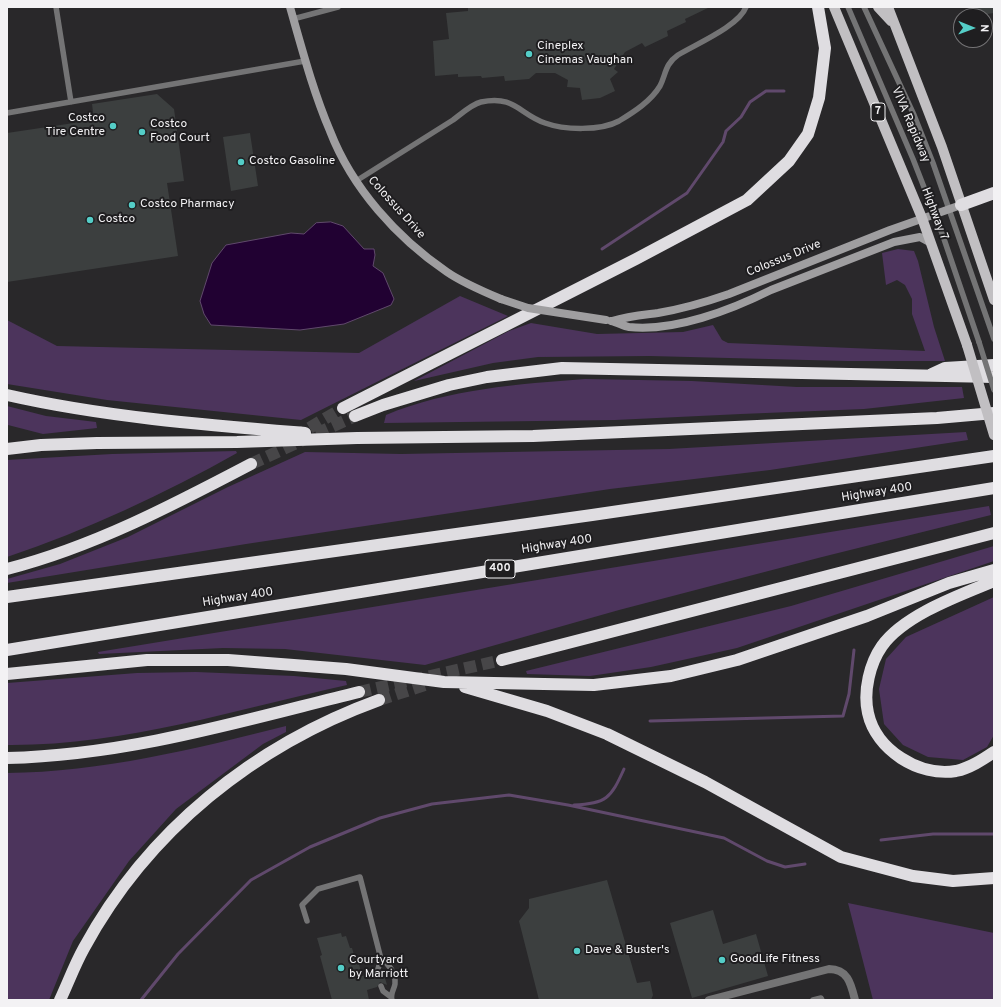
<!DOCTYPE html>
<style>
body{margin:0}
#map{position:relative;width:1001px;height:1007px;overflow:hidden;background:#29282a;font-family:Overpass,sans-serif}
canvas{display:block}
.frame{position:absolute;inset:0;border:8px solid #f3f2f4;pointer-events:none}
.north{position:absolute;left:953px;top:8px;width:40px;height:40px;box-sizing:border-box;background:#1f1e20;border:1px solid #747375;border-radius:50%;rotate:91deg;font-size:11px;font-weight:700;line-height:16px;text-align:center;color:#f3f2f4}
.north::after{content:'';display:block;margin:auto;width:14px;height:18px;background:#54cdc7;clip-path:polygon(50% 0,100% 100%,50% 72%,0 100%)}
</style>
<div id="map">
<canvas width="1001" height="1007"></canvas>
<div class="frame"></div>
<div class="north">N</div>
</div>
<script>
const g = document.querySelector('canvas').getContext('2d');
g.lineJoin = 'round';
function paint(path, color) {
  g.fillStyle = color;
  g.fill(path, 'evenodd');
}
function strokePath(path, color, width, dash) {
  g.strokeStyle = color;
  g.lineWidth = width;
  g.lineCap = dash ? 'butt' : 'round';
  g.setLineDash(dash || []);
  g.stroke(path);
}
function drawText(font, color, halo, rows, align = 'center') {
  g.font = font + ' Overpass,sans-serif';
  g.lineWidth = 4;
  g.setLineDash([]);
  g.textBaseline = 'middle';
  g.strokeStyle = halo;
  g.fillStyle = color;
  for (const [text, x, y, turn = 0] of rows) {
    g.save();
    g.translate(x, y);
    g.rotate((+turn || 0) * Math.PI / 180);
    g.textAlign = isNaN(turn) ? turn : align;
    if (halo) g.strokeText(text, 0, 0);
    g.fillText(text, 0, 0);
    g.restore();
  }
}
paint(new Path2D(`
 M898,249l16,2 4,10 16,66 11,34h-98l-197,-5 -112,1 -45,6 -79,18 95,-50 22,-8 66,11 86,-2 30,-7 9,15 6,3 197,8 -13,-37v-15l-7,-14 -8,-5 -11,5 -4,-32z
 M460,296l48,20 -207,104 -194,-20 -100,-16v-64l50,26 302,7z
 M585,379l107,2 105,6h165l2,11 -100,11 -123,5 -126,6 -231,3 2,-8c62,-26 133,-31 199,-36z
 M7,406l39,10 50,6 1,6 -54,6 -35,-9z
 M966,432l2,8 -198,30 -160,19 -364,55 -239,39v-4l53,-15 68,-27 100,-50 77,-35 96,2 268,-5z
 M236,451l1,2c-73,41 -150,77 -230,104v-97l105,-6z
 M989,506l2,9 -169,42 -203,53 -194,55 -140,-16 -62,-1 -124,6 -1,-2z
 M994,546v15l-257,87 -86,19 -61,9 -63,-2 -1,-3 265,-65z
 M994,597v138l-7,12 -24,13 -35,-3 -25,-12 -19,-21 -5,-35 7,-30 20,-22z
 M196,672l98,4 52,5 1,4c-113,25 -224,61 -340,60v-62l130,-10z
 M286,726v6l-23,12 -87,65 -47,52 -56,80 -24,59h-42v-227c94,-1 188,-24 279,-47z
 M848,903l146,30v67h-121z`), '#4c345c');
const water = new Path2D(`
 M331,222l12,4 21,23h10l1,6 -2,11 10,7 11,26 -3,6 -47,19 -44,6 -89,-5 -7,-11 -4,-13 12,-38 14,-18 65,-12 13,1 12,-11z`);
paint(water, '#210132');
strokePath(water, '#60496c', 1);
strokePath(new Path2D(`
 M602,249l85,-56 36,-51 3,-11 15,-14 9,-15 16,-11h18
 M650,721l193,-5 6,-22 5,-44
 M574,805c32,-1 37,-7 50,-36
 M881,840l52,-6h61
 M141,1000l37,-46 73,-74 59,-33 70,-29 52,-14 77,-9 59,10 156,33 43,23 18,6 20,-3`), '#60496c', 3);
paint(new Path2D(`
 M491,7h219l-25,12 1,3 -19,9 1,5 -23,11 -3,-4 -17,9 -11,17 4,3 -8,7 5,12 -15,7 -18,2 -2,-12 -13,-1 1,-7 -13,-7h-19l-7,6 -24,2 -1,-5 -22,2 -1,-2 -23,1v-3l-23,2 -2,-35 16,-2 -3,-26 22,-2v-3z
 M970,7h24v6l-20,3z
 M157,94l17,15 10,72 -17,2 11,73 -171,26v-149l87,-13 -2,-16z
 M250,133l8,53 -27,5 -8,-54z
 M607,880l30,103 13,-2 3,14 -2,5h-112l-20,-79 10,-13v-9z
 M713,910l10,34 33,-10 12,42 -76,22 -22,-75z
 M341,933l1,4 4,-1 4,12h2l5,17 2,-1 3,12 11,-3 5,3 5,-5 4,14 -7,-3 -3,5 -10,3 2,10h-37l-12,-44 2,-1 -5,-17z`), '#3c3f3f');
strokePath(new Path2D(`
 M294,437l49,-29
 M251,464l104,-48
 M359,692l143,-32
 M379,700l49,-16`), '#474648', 12, [12, 6]);
strokePath(new Path2D(`
 M56,7l15,95
 M848,7l65,152 30,77 36,106
 M864,7l50,108 19,48 61,176
 M293,19l45,-12
 M7,113l298,-52
 M356,181c32,-20 65,-41 97,-61 8,-6 19,-16 28,-18 34,-7 38,12 64,21 19,7 56,8 74,-2 15,-9 32,-20 41,-35 6,-12 5,-22 18,-31 18,-11 61,-29 68,-48
 M307,921l-5,-16 16,-16 42,-12 21,82c8,5 15,14 14,25 -1,6 -5,10 -3,16
 M377,972l4,-13
 M381,986l2,5 8,6
 M813,1000l8,-2 1,2`), '#747475', 5.5);
strokePath(new Path2D(`
 M709,1000l120,-31c19,0 22,15 26,31`), '#747475', 8);
strokePath(new Path2D(`
 M290,7c12,42 23,84 40,124 22,57 67,107 117,141 16,11 35,19 54,27
 M611,321c6,1 12,5 18,6 45,5 102,-17 142,-37l123,-48 26,-5 11,6
 M612,321c16,-5 30,-6 46,-8 24,-4 48,-11 71,-19l161,-64 71,-25`), '#9f9ea0', 8);
strokePath(new Path2D(`
 M834,7l88,211 45,127
 M878,7l13,14
 M888,7l54,140 52,153`), '#c1bfc2', 10);
strokePath(new Path2D(`
 M961,205l33,-12
 M932,374l13,-6 49,-3
 M7,395c97,22 199,30 298,38
 M343,408l293,-149 111,-59 42,-39 19,-27 11,-36 6,-50 -7,-41
 M355,416l28,-11 66,-20 38,-8 75,-9 432,9
 M7,449l34,-4 56,-2 140,-1 120,-4 176,-2 404,-18 57,-5
 M7,569c86,-22 166,-64 244,-105
 M994,581c-34,14 -90,34 -112,65 -12,17 -19,45 -14,67 8,37 51,64 88,58 14,-3 26,-11 38,-19
 M7,597l585,-82 402,-59
 M7,650l987,-162
 M502,660l492,-127
 M7,674l140,-14h81l118,9 98,13 150,3 77,-9 66,-16 130,-44 82,-33 45,-13
 M465,687l82,24 60,23 98,48 136,75 72,19 40,5 41,-3
 M7,758c122,-3 234,-37 352,-66
 M60,1000c8,-17 15,-36 24,-52 64,-118 171,-203 295,-248`), '#dfdde1', 12);
strokePath(new Path2D(`
 M979,342l15,48`), '#747475', 5.5);
strokePath(new Path2D(`
 M501,299l27,9 78,12`), '#9f9ea0', 8);
strokePath(new Path2D(`
 M967,345l27,90`), '#c1bfc2', 10);
for (const [x, y, r, color] of [
 [529,54,4,"#54cdc7"],
 [113,126,4,"#54cdc7"],
 [142,132,4,"#54cdc7"],
 [241,162,4,"#54cdc7"],
 [132,205,4,"#54cdc7"],
 [90,220,4,"#54cdc7"],
 [577,951,4,"#54cdc7"],
 [722,960,4,"#54cdc7"],
 [341,968,4,"#54cdc7"]
]) {
  const dot = new Path2D();
  dot.arc(x, y, r, 0, 2 * Math.PI);
  g.fillStyle = color;
  g.fill(dot);
  strokePath(dot, '#1f1e20', 1.5);
}
for (const [x, y, w] of [
 [878,112,14],
 [500,569,30]
]) {
  const box = new Path2D();
  box.roundRect(x - w / 2, y - 9, w, 18, 3);
  g.fillStyle = '#1f1e20';
  g.fill(box);
  strokePath(box, '#f3f2f4', 1);
}
drawText('bold 11px', '#f3f2f4', null, [
 ["7",878,112],
 ["400",500,569]
]);
drawText('12px', '#f3f2f4', '#1f1e20', [
 ["Cineplex",537,47],
 ["Cinemas Vaughan",537,61],
 ["Costco",105,119,"right"],
 ["Tire Centre",105,133,"right"],
 ["Costco",150,125],
 ["Food Court",150,139],
 ["Costco Gasoline",249,162],
 ["Costco Pharmacy",140,205],
 ["Costco",98,220],
 ["Dave & Buster's",585,951],
 ["GoodLife Fitness",730,960],
 ["Courtyard",349,961],
 ["by Marriott",349,975]
], 'left');
drawText('12px', '#f3f2f4', '#1f1e20', [
 ["VIVA Rapidway",910,125,67],
 ["Colossus Drive",396,208,48],
 ["Highway 7",934,214,69],
 ["Colossus Drive",784,259,-22],
 ["Highway 400",877,493,-9],
 ["Highway 400",557,545,-9],
 ["Highway 400",238,598,-9]
]);
</script>
